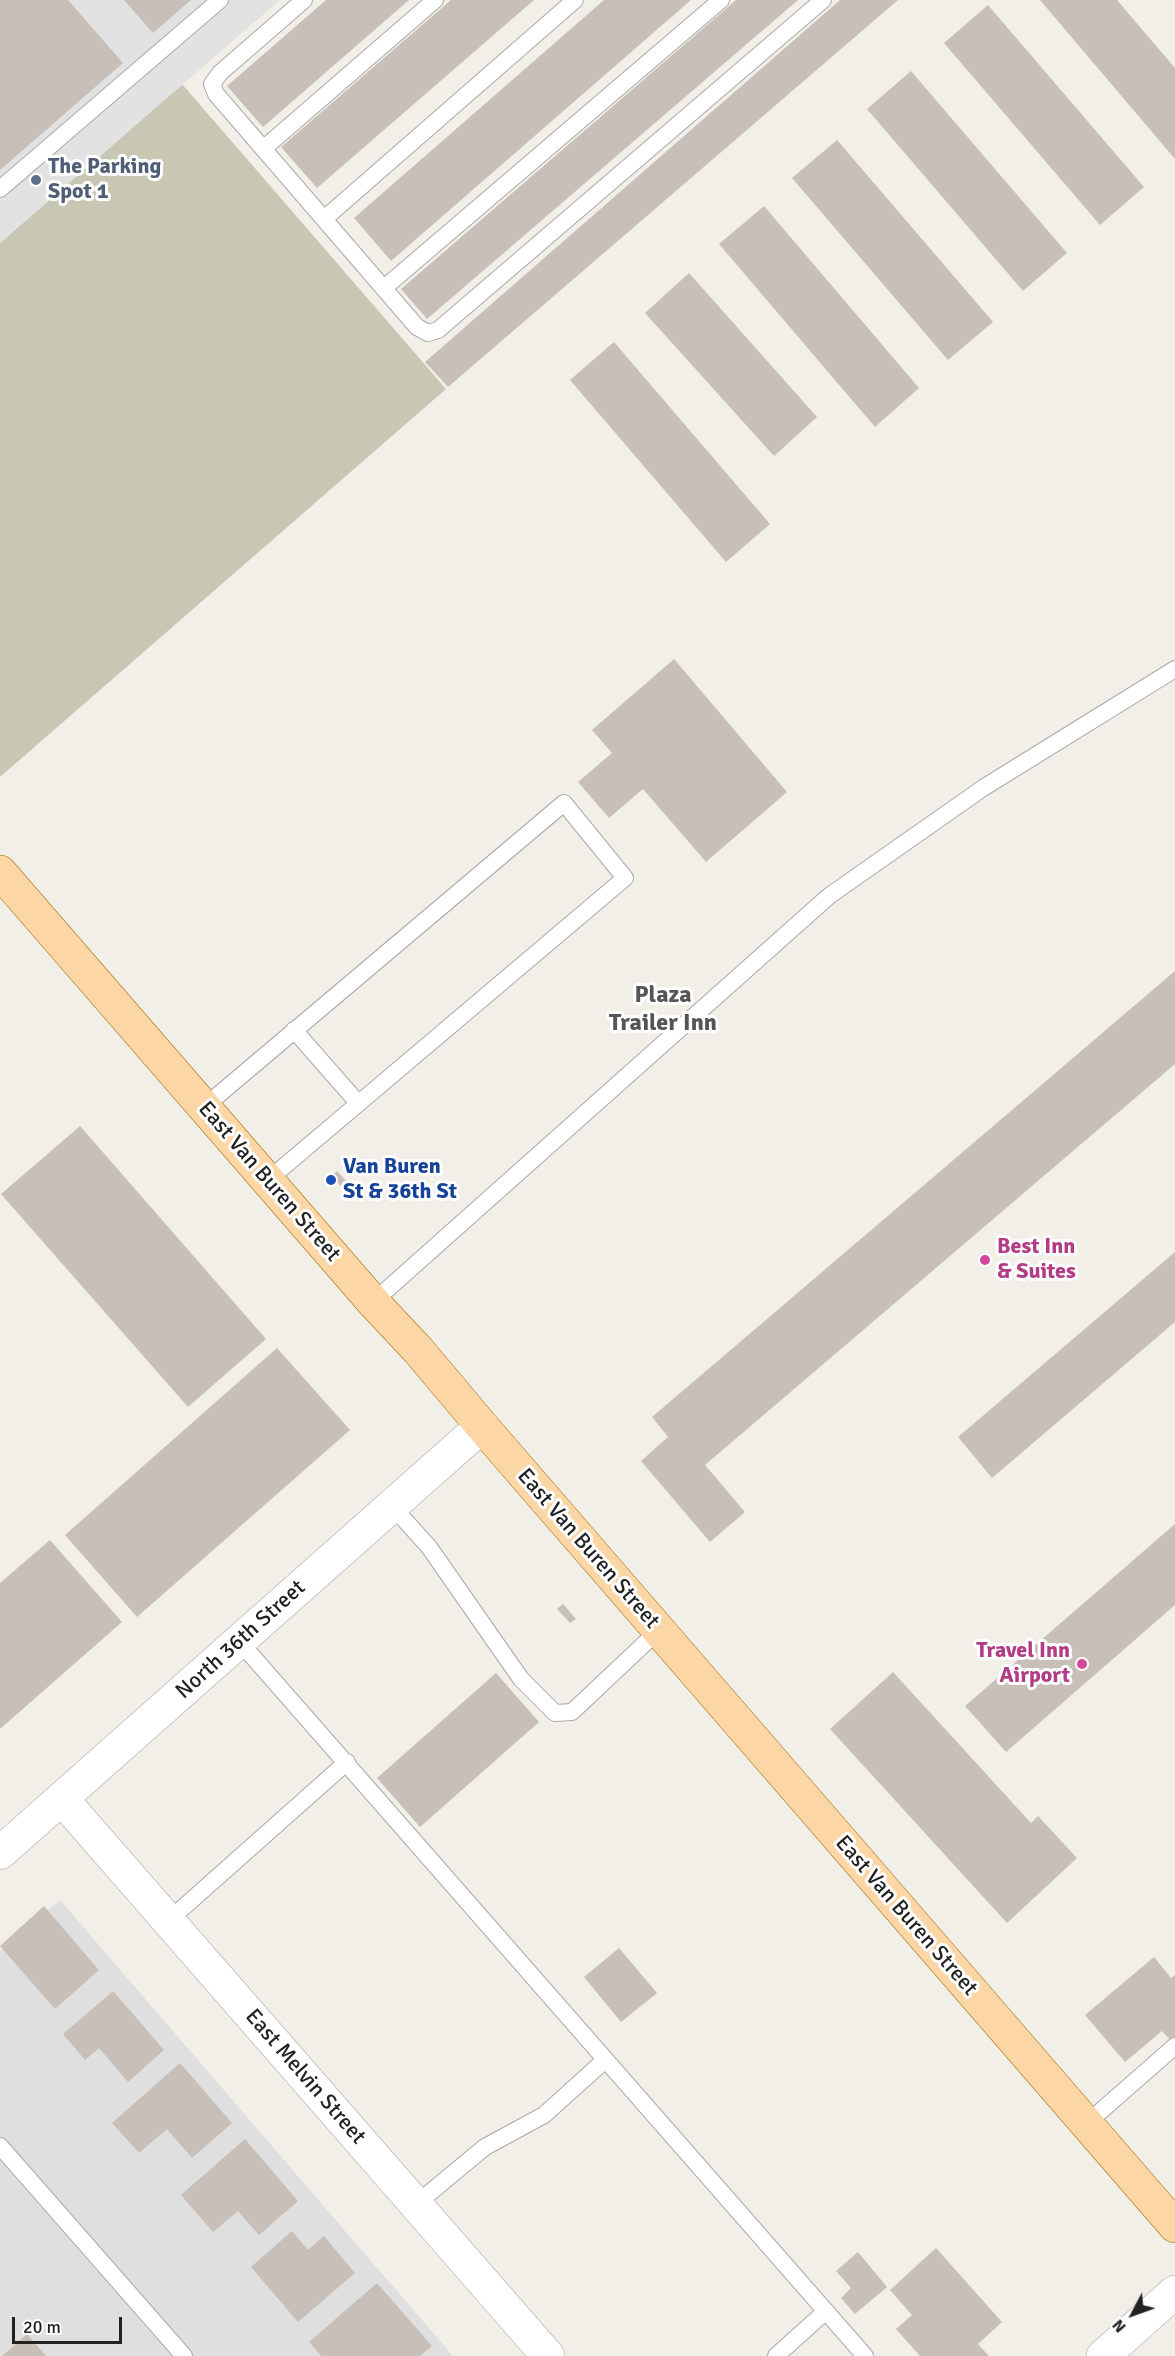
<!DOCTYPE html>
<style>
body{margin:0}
#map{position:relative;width:1175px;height:2356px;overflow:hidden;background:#f2efe9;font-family:Signika,sans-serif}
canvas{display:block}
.north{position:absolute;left:1103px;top:2284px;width:60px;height:60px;-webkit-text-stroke:4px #fff;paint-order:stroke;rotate:229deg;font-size:16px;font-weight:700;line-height:24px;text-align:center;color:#222}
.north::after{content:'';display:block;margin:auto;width:21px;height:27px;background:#222;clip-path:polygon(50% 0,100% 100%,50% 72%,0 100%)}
.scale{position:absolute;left:12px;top:2317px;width:110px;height:27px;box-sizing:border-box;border:3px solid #222;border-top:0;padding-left:8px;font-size:18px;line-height:21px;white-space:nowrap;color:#222;-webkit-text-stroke:4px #fff;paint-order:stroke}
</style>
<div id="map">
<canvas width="1175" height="2356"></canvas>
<div class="north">N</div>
<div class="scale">20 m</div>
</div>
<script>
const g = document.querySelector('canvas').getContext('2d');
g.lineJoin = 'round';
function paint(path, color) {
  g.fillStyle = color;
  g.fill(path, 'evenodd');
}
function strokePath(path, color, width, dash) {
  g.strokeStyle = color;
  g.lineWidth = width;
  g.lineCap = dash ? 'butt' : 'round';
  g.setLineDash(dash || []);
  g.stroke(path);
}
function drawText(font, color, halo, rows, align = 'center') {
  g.font = font + ' Signika,sans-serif';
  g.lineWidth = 6;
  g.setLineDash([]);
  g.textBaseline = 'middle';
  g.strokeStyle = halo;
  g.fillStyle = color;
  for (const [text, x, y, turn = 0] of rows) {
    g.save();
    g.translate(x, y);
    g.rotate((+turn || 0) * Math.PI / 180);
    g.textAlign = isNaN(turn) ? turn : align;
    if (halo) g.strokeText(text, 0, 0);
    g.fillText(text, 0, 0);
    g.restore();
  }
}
paint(new Path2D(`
 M60,1900l393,456h-453v-405z`), '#e0dfdf');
paint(new Path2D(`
 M182,84l264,305 -446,388v-534z`), '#c7c7b4');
paint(new Path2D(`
 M0,0h280l-280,243z`), '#e2e2e2');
paint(new Path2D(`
 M0,0h68l55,63 -123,107z
 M124,0h67l-38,33z
 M326,0h83l-146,127 -36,-41z
 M451,0h83l-217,188 -36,-41z
 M604,0h87l-300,261 -37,-43z
 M736,0h62l-371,319 -26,-30z
 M840,0h58l-450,387 -23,-25z
 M1040,0h77l58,68v91z
 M988,5l156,182 -44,38 -156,-182z
 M911,71l156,182 -44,38 -156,-182z
 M837,140l156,182 -45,38 -156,-182z
 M764,206l155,182 -44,39 -156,-183z
 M689,273l128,144 -43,39 -129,-143z
 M614,342l156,182 -44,38 -156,-182z
 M674,659l113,133 -81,70 -63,-73 -34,29 -31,-36 34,-29 -20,-23z
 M1175,971v93l-470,401 40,47 -35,30 -69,-81 27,-24 -16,-20z
 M80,1126l186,213 -78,68 -187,-213z
 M337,1171l13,14 -6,5 -12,-14z
 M1175,1252v70l-183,156 -34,-41z
 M277,1348l73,82 -213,187 -72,-82z
 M1175,1524v81l-169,147 -41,-46z
 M50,1540l72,82 -122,107v-146z
 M563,1604l13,15 -6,4 -13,-14z
 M893,1672l138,151 7,-7 39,42 -70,65 -177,-194z
 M496,1673l43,49 -119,105 -43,-49z
 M44,1906l55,64 -44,39 -55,-63z
 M619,1948l38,45 -36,29 -37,-45z
 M1154,1957l17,21 4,-3v65l-3,2 -10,-11 -37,31 -40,-47z
 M113,1991l51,59 -36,32 -29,-34 -14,12 -22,-26z
 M180,2063l52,60 -40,35 -25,-29 -28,24 -27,-30z
 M245,2139l53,62 -39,34 -21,-24 -25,21 -32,-37z
 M292,2231l16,19 16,-14 31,37 -57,49 -47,-55z
 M936,2248l66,74 -24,22 11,12h-69l-24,-27 16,-14 -22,-25z
 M858,2252l29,35 -32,27 -14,-16 10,-10 -15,-17z
 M377,2283l55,63 -12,10h-99l-12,-14z
 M27,2334l19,22h-44z`), '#c7bfb8');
const lane = new Path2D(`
 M304,0l-84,73 -8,11 4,10 201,233 11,6 10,-3 385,-330
 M263,149l172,-149
 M0,189l220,-189
 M324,219l251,-219
 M384,288l337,-288
 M294,1030l64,73
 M204,1107l360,-304 61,75 -357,302
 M373,1302l456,-406 154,-108 192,-119
 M392,1506l37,41 92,132 34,34 17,-1 87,-82
 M239,1641l626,715
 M168,1921l179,-159
 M1086,2124l89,-78
 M0,2146l184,210
 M415,2205l70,-58 59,-32 61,-55
 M776,2356l50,-45`);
const street = new Path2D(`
 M62,1799l486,557
 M0,1853l482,-427
 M1103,2356l72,-64`);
const primary = new Path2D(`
 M0,872l373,430 45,48 64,76 693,800`);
strokePath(lane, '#a9a9a9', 18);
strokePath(street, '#a9a9a9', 34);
strokePath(primary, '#a06b00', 34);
strokePath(lane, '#fff', 16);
strokePath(street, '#fff', 33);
strokePath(primary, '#fcd6a4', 33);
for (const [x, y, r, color] of [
 [36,180,6,"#5c6f8a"],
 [331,1180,6,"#1a4fb4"],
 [985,1260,6,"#d1479c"],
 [1082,1664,6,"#d1479c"]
]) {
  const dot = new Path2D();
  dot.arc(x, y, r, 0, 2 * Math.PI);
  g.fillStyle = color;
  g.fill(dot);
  strokePath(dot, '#fff', 2);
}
drawText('bold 22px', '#4e5e75', '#fff', [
 ["The Parking",48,167],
 ["Spot 1",48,192]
], 'left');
drawText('bold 22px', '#164399', '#fff', [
 ["Van Buren",343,1167],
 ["St & 36th St",343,1192]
], 'left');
drawText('22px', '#222', '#fff', [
 ["East Van Buren Street",269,1182,49],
 ["East Van Buren Street",588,1549,49],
 ["North 36th Street",241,1640,-42],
 ["East Van Buren Street",906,1916,49],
 ["East Melvin Street",305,2077,49]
]);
drawText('bold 22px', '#b23c85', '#fff', [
 ["Best Inn",997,1247],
 ["& Suites",997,1272],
 ["Travel Inn",1070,1651,"right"],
 ["Airport",1070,1676,"right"]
], 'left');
drawText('bold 24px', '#555', '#fff', [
 ["Plaza",663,996],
 ["Trailer Inn",663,1024]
]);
</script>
